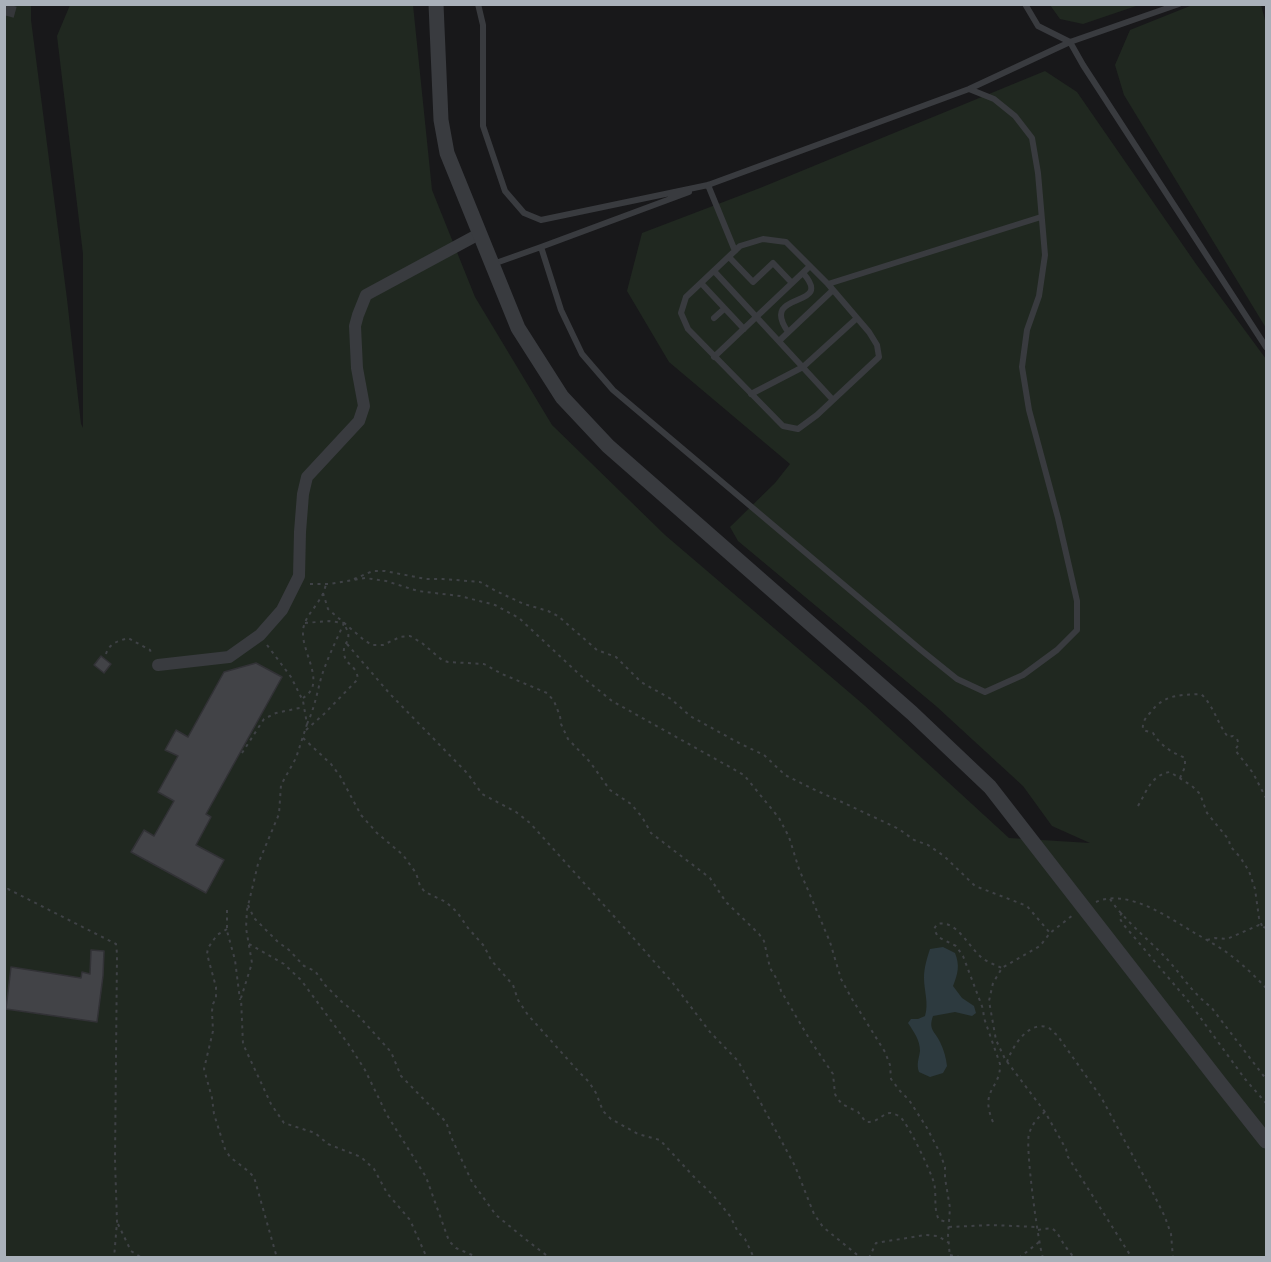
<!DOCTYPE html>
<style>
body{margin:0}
#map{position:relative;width:1271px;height:1262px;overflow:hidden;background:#18181a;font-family:Manrope,sans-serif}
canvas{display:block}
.frame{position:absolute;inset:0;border:6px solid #aab1ba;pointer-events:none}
</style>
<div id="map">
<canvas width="1271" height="1262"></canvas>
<div class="frame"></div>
</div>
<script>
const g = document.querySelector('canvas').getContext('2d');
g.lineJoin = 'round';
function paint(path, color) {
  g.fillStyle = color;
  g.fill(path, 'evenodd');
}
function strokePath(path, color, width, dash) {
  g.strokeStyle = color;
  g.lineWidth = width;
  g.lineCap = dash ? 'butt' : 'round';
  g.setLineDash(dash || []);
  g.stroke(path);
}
paint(new Path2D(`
 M1195,4l66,1 5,19v304l-142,-233 -9,-30 15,-35z
 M5,5h26v15l36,279 14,125 2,4v-174l-26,-218 13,-31h343l19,185 43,107 77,128 113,110 199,170 145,133 81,5 -38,-17 -29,-40 -87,-80 -198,-165 -8,-14 45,-44 15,-19 -121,-102 -42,-71 15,-58 118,-45 285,-117 32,21 119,172 70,95v898l-1261,1z
 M1050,5h-1h90l-56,19 -23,-5z`), '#202820');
paint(new Path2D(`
 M943,947l12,6c5,13 3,20 -2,33l9,12 12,8 2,7 -4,3 -17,-4 -22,4c-5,14 2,15 7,26 4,8 6,16 7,24l-4,7 -13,4 -11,-5c-3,-8 0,-13 1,-21 0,-11 -6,-19 -12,-28l3,-4h7l7,-3c4,-13 -1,-25 -1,-38 0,-10 3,-20 6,-29z`), '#2d3a3f');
const building = new Path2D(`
 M101,656l10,8 -7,9 -10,-8z
 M256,663l26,14 -76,137 5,3 -15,28 28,15 -18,33 -75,-41 13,-22 10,6 20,-35 -16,-9 20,-36 -13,-6 11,-20 12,7 36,-65z
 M91,950l13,1 -1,25 -6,46 -91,-13 5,-42 70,11 1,-6 8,2z`);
paint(building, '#424347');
strokePath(building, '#323236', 1.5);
strokePath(new Path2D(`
 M4,15l3,-11`), '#35373a', 20, [20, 10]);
strokePath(new Path2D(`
 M354,579l19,-8h12l41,8h17l37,3 16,9 28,13 24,7 10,5 39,34 19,7 25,25 30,17 19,17 49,27 25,12 21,20 28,14 31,14 55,26 15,11 14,5 16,11 31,30 52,20 23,27
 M310,584h20l35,-6 21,3 32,10 42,5 35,9 24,13 61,57 32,26 132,74 35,43 10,19 10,32 31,73 11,37 11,20 33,53 5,13 1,14 9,12 9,9 18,28 13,25 5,14v11l5,30 -2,27 2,23
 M323,593l5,16 36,31 8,5h11l17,-8 10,-1 12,7 20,17 6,2 36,2 18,10 45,19 7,8 6,15 1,8 7,15 22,23 20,28 21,14 11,13 9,16 59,45 16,24 33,32 5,7 6,27 8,13 3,10 29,49 23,34 2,20 2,4 5,6 16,8 8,10c13,1 17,-10 25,-9 3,1 7,2 9,4 8,6 31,55 34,66 3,12 -1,25 5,37l9,2
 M305,623l24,-2 15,2
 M347,644l43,50 78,80 14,20 34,18 14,11 99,110 43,49 38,50 28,29 57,105 19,48 9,13 38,31
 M267,645l24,32 12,24 4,23 -11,34 -15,27 -2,29 -21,50 -11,46 -1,18 6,35 -11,35 2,46 28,60 13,19 31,10 13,11 33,13 13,12 13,24 23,27 17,38
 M106,654c3,-11 13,-13 22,-16l22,12 2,5
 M303,698c3,-2 7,-5 9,-10 6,-15 -9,-38 -9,-54 -1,-15 12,-25 18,-37 3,-4 4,-9 5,-13
 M307,724c7,-15 10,-30 14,-46 6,-19 15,-37 23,-55
 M306,730l18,-16 34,-35c-2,-15 -12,-13 -14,-25 -2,-12 10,-13 1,-28
 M303,738l28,26 9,12 21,39 16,18 26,22 13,18 4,13 5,6 21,10 11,10 11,16 16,18 7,14 22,25 5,15 10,15 51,57 10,10 7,11 7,18 8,8 27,15 22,6 35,38 17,16 18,22 8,16 7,7 9,19
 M242,753l22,-34 12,-6 28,-6
 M1180,778l5,-11v-9c-14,-6 -24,-12 -32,-25l-10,-3c-1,-7 2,-12 7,-17 14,-19 30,-18 51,-19 13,12 16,29 27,43l5,-1 4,3 2,5 -4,6 18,23 13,25
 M1138,806c9,-15 13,-31 32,-34l22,14 8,8 7,19 22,27 1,6 10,11 9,14 6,18 4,29 3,8
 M4,896l4,-7 108,55 1,10 -2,206 2,62 -3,36
 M1110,899c14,21 38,40 56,59 15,16 27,36 45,49l55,72
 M1096,902c31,-14 72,15 97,30 12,7 25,14 36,22 13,10 26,22 37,34
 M248,905l6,13 24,24 11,8 15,16 11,5 10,14 17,17 14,11 35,39 10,24 45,46 6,17 20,43 24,33 33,27 21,16
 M227,910v21l8,29 5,40
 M1122,913l-3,4 4,7 66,78 56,77 21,24
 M227,929l-10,6 -9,13 -1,6 9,33v11l-3,6 -1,7 1,20 -9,38 8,29 2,16 11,35 5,8 18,14 6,6 23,81
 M1207,940l8,-2 12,1 32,-14 7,3
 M249,944l35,20 17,16 48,65 16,25 22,45 39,62 23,64 7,7 23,10
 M1007,1062c5,-15 22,-43 42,-34 3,2 5,5 8,7l44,62 52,96 12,24 6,17 2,24
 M1045,1112l-40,-53 -9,-19 -7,-39 4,-18 9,-15 38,-22 10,-13 23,-18
 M993,1122c-14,-33 8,-33 7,-58l-16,-46 -1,-9 -20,-53 -7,-10 -18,-9 -4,-8 3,-5c19,-5 31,22 44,33 6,5 14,8 21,11
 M118,1224l13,27 11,7
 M949,1227l42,-2 46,2
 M1038,1230c15,-3 16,-3 24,11 3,6 8,11 12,17
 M950,1255l14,3
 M869,1258l7,-15 49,-8 13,1 11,7
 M1019,1258l20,-16
 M1043,1258c-5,-15 -18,-112 -14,-124 3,-10 9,-17 16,-22l21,37 2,8 64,101`), '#3f4246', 2, [3, 4.5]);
strokePath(new Path2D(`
 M478,4l5,21v101l22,65 19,22 17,7 167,-35 261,-96 101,-47 109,-38
 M1025,4l13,22 32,16 13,23 183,282
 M707,186l1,-1 27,66
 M763,239l23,3 42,42 41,48 8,13 2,12 -62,58 -19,14 -15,-3 -95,-97 -7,-16 5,-16 54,-51z
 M541,247l20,63 21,44 31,36 308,260 36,29 28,13 38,-17 34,-25 20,-20v-29l-19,-83 -29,-108 -7,-43 5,-37 12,-34 6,-41 -7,-82 -6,-35 -17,-22 -21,-17 -25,-10
 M729,257l24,25 20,-19 19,20
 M493,264l48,-17 148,-55
 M714,271l119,129
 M701,283l43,46
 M828,284l213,-67
 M714,318l10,-9
 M788,332c-30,-43 48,-22 15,-59
 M779,341l54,-51
 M714,357l96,-91
 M751,394l52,-27 54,-49`), '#393b3f', 6);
strokePath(new Path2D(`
 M158,665l71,-8 31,-22 22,-25 17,-34 1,-44 3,-38 4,-17 52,-56 5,-15 -7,-38 -2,-42 3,-11 8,-20 113,-61`), '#393b3f', 12);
strokePath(new Path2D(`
 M436,4l5,116 6,33 71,175 44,69 46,49 245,215 59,52 78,74 230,296 46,58`), '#393b3f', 15);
</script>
